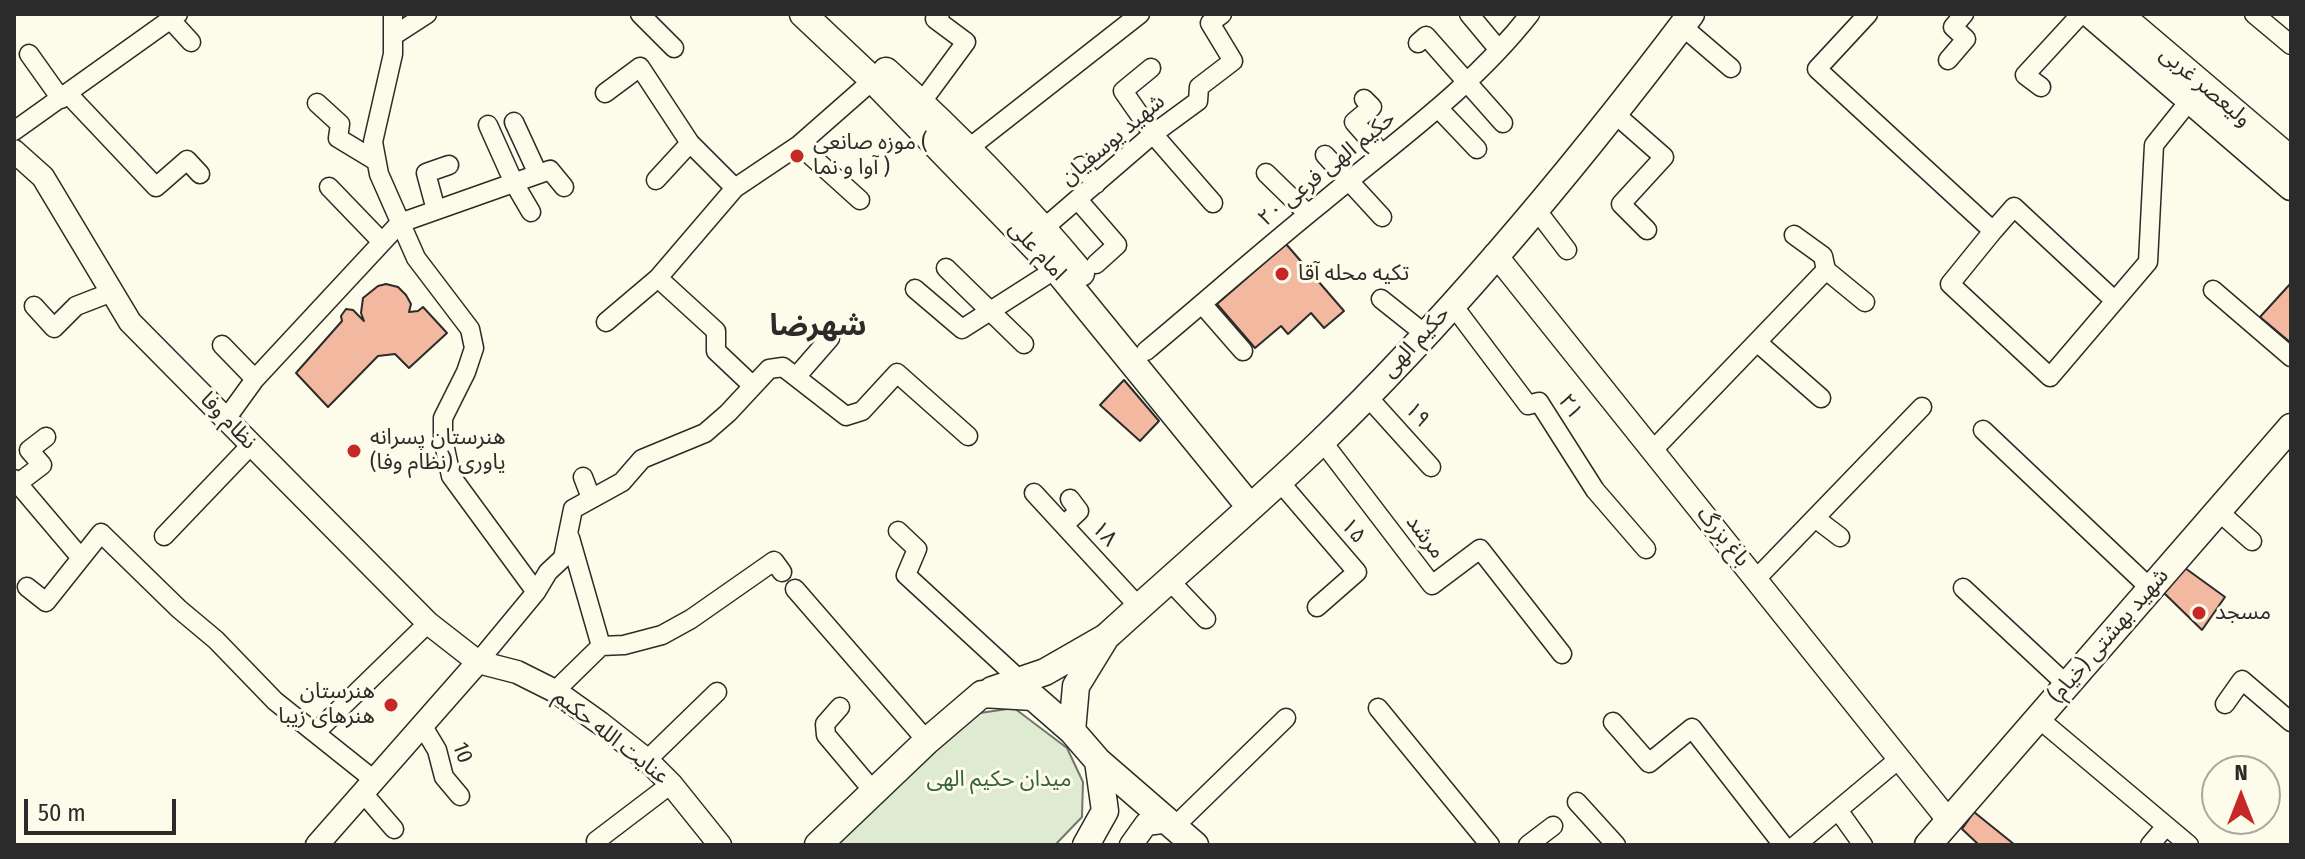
<!DOCTYPE html>
<meta charset="utf-8">
<style>
body{margin:0}
#map{position:relative;width:2305px;height:859px;overflow:hidden;background:#fdfbea;font-family:"Fira Sans Condensed",sans-serif}
canvas{display:block}
.frame{position:absolute;inset:0;border:16px solid #2b2b2b;pointer-events:none}
.north{position:absolute;left:2201px;top:755px;width:80px;height:80px;box-sizing:border-box;background:#fdfbea;border:2px solid #a9a89e;border-radius:50%;rotate:0deg;font-size:22px;font-weight:700;line-height:32px;text-align:center;color:#2b2b2b}
.north::after{content:'';display:block;margin:auto;width:28px;height:36px;background:#c62828;clip-path:polygon(50% 0,100% 100%,50% 72%,0 100%)}
.scale{position:absolute;left:24px;top:799px;width:152px;height:36px;box-sizing:border-box;border:4px solid #2b2b2b;border-top:0;padding-left:10px;font-size:24px;line-height:28px;white-space:nowrap;color:#2b2b2b;-webkit-text-stroke:6px #fdfbea;paint-order:stroke}
</style>
<div id="map">
<canvas width="2305" height="859"></canvas>
<div class="frame"></div>
<div class="north">N</div>
<div class="scale">50 m</div>
</div>
<script>
const g = document.querySelector('canvas').getContext('2d');
g.lineJoin = 'round';
function paint(path, color) {
  g.fillStyle = color;
  g.fill(path, 'evenodd');
}
function strokePath(path, color, width, dash) {
  g.strokeStyle = color;
  g.lineWidth = width;
  g.lineCap = dash ? 'butt' : 'round';
  g.setLineDash(dash || []);
  g.stroke(path);
}
function drawText(font, color, halo, rows, align = 'center') {
  g.font = font + ' "Fira Sans Condensed","Noto Sans Arabic",sans-serif';
  g.lineWidth = 6;
  g.setLineDash([]);
  g.textBaseline = 'middle';
  g.strokeStyle = halo;
  g.fillStyle = color;
  for (const [text, x, y, turn = 0] of rows) {
    g.save();
    g.translate(x, y);
    g.rotate((+turn || 0) * Math.PI / 180);
    g.textAlign = isNaN(turn) ? turn : align;
    if (halo) g.strokeText(text, 0, 0);
    g.fillText(text, 0, 0);
    g.restore();
  }
}
const green = new Path2D(`
 M1014,708l53,40 16,34 -1,35 -27,28h-219l137,-131z`);
paint(green, '#deebd1');
strokePath(green, '#74746e', 2);
const building = new Path2D(`
 M1286,244l58,67 -20,17 -13,-15 -23,21 -7,-8 -26,22 -38,-44z
 M2291,283v60l-31,-26z
 M386,284l12,3 8,8 5,9 -2,8 9,-1 5,-4 24,26 -38,35 -14,-14 -17,2 -50,51 -32,-34 46,-52 -1,-5 5,-7 7,1 11,11 -3,-8 2,-15 15,-12z
 M1124,380l35,41 -19,20 -40,-36z
 M2185,568l40,29 -23,33 -39,-38z
 M1974,812l41,33h-36l-17,-16z`);
paint(building, '#f2b8a0');
strokePath(building, '#2b2b2b', 2);
const minor = new Path2D(`
 M393,14v40l-20,88 6,32 37,84 54,71 4,19 -8,24 -23,46v21l8,37 85,116 -58,70
 M640,14l34,34
 M1469,14l30,36
 M1868,14l-51,55 176,162 -43,53 100,93 98,-115 6,-117 36,-45
 M2254,14l37,31
 M170,19l21,23
 M1682,26l49,42
 M393,36l34,-22
 M1418,43l8,-7 77,87
 M29,54l32,45
 M1948,60l18,-21 -13,-12 11,-13
 M1151,68l-28,23 30,43 60,69
 M2041,87l-16,-12 56,-61
 M605,93l35,-26 50,76 45,45
 M68,94l88,93 31,-27 13,14
 M1364,99l8,8 -18,15 28,32
 M317,103l23,21 -2,14 38,23
 M921,103l45,-61 -31,-23 5,-5
 M1439,109l38,40
 M1615,114l49,43 -43,47 26,26
 M514,122l24,52
 M488,125l26,58 17,29
 M14,131l164,-117
 M799,145l61,55
 M969,148l171,-134
 M1325,155l57,62
 M1081,166l15,18
 M1266,173l42,41
 M656,180l34,-37
 M329,187l53,55
 M1078,200l39,45 -21,19
 M1535,208l32,42
 M436,210l-10,-37 23,-8
 M1044,228l109,-94 45,-33 1,-14 34,-26 -23,-38 12,-9
 M1993,231l21,-24 100,93
 M1794,235l29,21 3,14 39,32
 M946,268l78,76
 M658,278l58,53v20l37,35
 M915,289l47,40 94,-60
 M2213,290l78,67
 M1381,299l44,35
 M1202,304l41,47
 M1452,304l76,101 11,-3 56,88 51,59
 M34,306l20,22 22,-22 36,-14
 M606,322l52,-44 77,-90 64,-43 74,-65
 M1757,342l64,56
 M222,345l33,34
 M1146,351c59,-49 117,-101 177,-149 72,-60 149,-114 207,-188
 M796,377l34,-39
 M1366,395l65,72
 M226,419l29,-40 145,-156 150,-53 14,17
 M1983,430l168,159
 M1322,441l110,144 48,-36 82,105
 M1653,450l173,-180
 M583,477l8,21
 M14,479l67,79
 M1279,481l78,91 -40,35
 M17,484l25,-19 -13,-15 17,-13
 M1034,493l105,114
 M2218,511l34,30
 M1815,518l25,19
 M1064,525l15,-14 -9,-12
 M898,531l19,18 -11,26 114,105
 M164,536l87,-91
 M570,538l31,108
 M1756,579l166,-172
 M1169,580l37,39
 M27,587l19,15 55,-69 78,76 37,31 59,61 99,79
 M1963,588l104,97
 M795,589l132,152
 M536,592l12,-20 15,-14 10,-49 49,-27 20,-23 63,-26 23,-20 41,-44 14,-2 63,49 16,-5 35,-38 71,63
 M555,691l46,-45 23,-1 38,-10 29,-16 83,-58 8,11
 M2225,704l17,-24 49,42
 M840,707l-15,17 1,11 48,57
 M1378,708l112,137
 M2038,718l151,127
 M1613,722l36,41 43,-35 91,117
 M422,725l15,25 7,27 16,19
 M315,733l113,-110
 M647,760l70,-68
 M363,793l31,36
 M1577,802l39,43
 M1838,810l25,35
 M1175,826l111,-108
 M596,841l75,-57
 M1528,845l25,-19
 M1796,845l104,-87
 M2150,845l16,-19`);
const tertiary = new Path2D(`
 M14,151l29,26 87,145 298,301 50,39 39,10 38,19 45,32 47,37 24,24 49,61
 M1495,254l454,567
 M317,845l161,-183
 M1131,845l15,-21 24,-3`);
const secondary = new Path2D(`
 M803,14l70,66 183,189 194,238
 M2090,14l201,173
 M2119,14l172,146
 M886,71c70,63 134,129 195,202
 M1106,637c70,-64 143,-126 212,-192 136,-131 259,-280 373,-431
 M992,690l53,-18 61,-35 -30,49 -4,45
 M1098,761l97,84
 M818,845l109,-104 55,-47 51,3 39,34 26,30 7,50 -19,34
 M1928,845l363,-418`);
strokePath(minor, '#2b2b2b', 21);
strokePath(tertiary, '#2b2b2b', 25);
strokePath(secondary, '#2b2b2b', 29);
strokePath(minor, '#fdfbea', 18);
strokePath(tertiary, '#fdfbea', 22);
strokePath(secondary, '#fdfbea', 26);
for (const [x, y, r, color] of [
 [797,156,8,"#c62828"],
 [1282,274,8,"#c62828"],
 [354,451,8,"#c62828"],
 [2199,613,8,"#c62828"],
 [391,705,8,"#c62828"]
]) {
  const dot = new Path2D();
  dot.arc(x, y, r, 0, 2 * Math.PI);
  g.fillStyle = color;
  g.fill(dot);
  strokePath(dot, '#fdfbea', 3);
}
drawText('22px', '#2b2b2b', '#fdfbea', [
 ["ولیعصر غربی",2205,87,40],
 ["شهید یوسفیان",1113,140,-40],
 ["حکیم الهی فرعی ۲۰",1327,169,-39],
 ["امام علی",1037,251,47],
 ["حکیم الهی",1416,342,-47],
 ["۲۱",1570,407,55],
 ["۱۹",1417,415,48],
 ["نظام وفا",228,421,46],
 ["۱۵",1353,531,49],
 ["۱۸",1104,534,47],
 ["مرشد",1425,537,53],
 ["باغ بزرگ",1723,537,51],
 ["شهید بهشتی (خیام)",2109,636,-49],
 ["عنایت الله حکیم",611,737,38],
 ["10",462,753,69]
]);
drawText('22px', '#2b2b2b', '#fdfbea', [
 ["موزه صانعی (",813,143],
 ["آوا و نما )",813,168],
 ["تکیه محله آقا",1298,274],
 ["هنرستان پسرانه",370,438],
 ["یاوری (نظام وفا)",370,463],
 ["مسجد",2215,613],
 ["هنرستان",375,692,"right"],
 ["هنرهای زیبا",375,717,"right"]
], 'left');
drawText('22px', '#34623c', '#fdfbea', [
 ["میدان حکیم الهی",999,780]
]);
drawText('bold 30px', '#2b2b2b', '#fdfbea', [
 ["شهرضا",818,327]
]);
</script>
